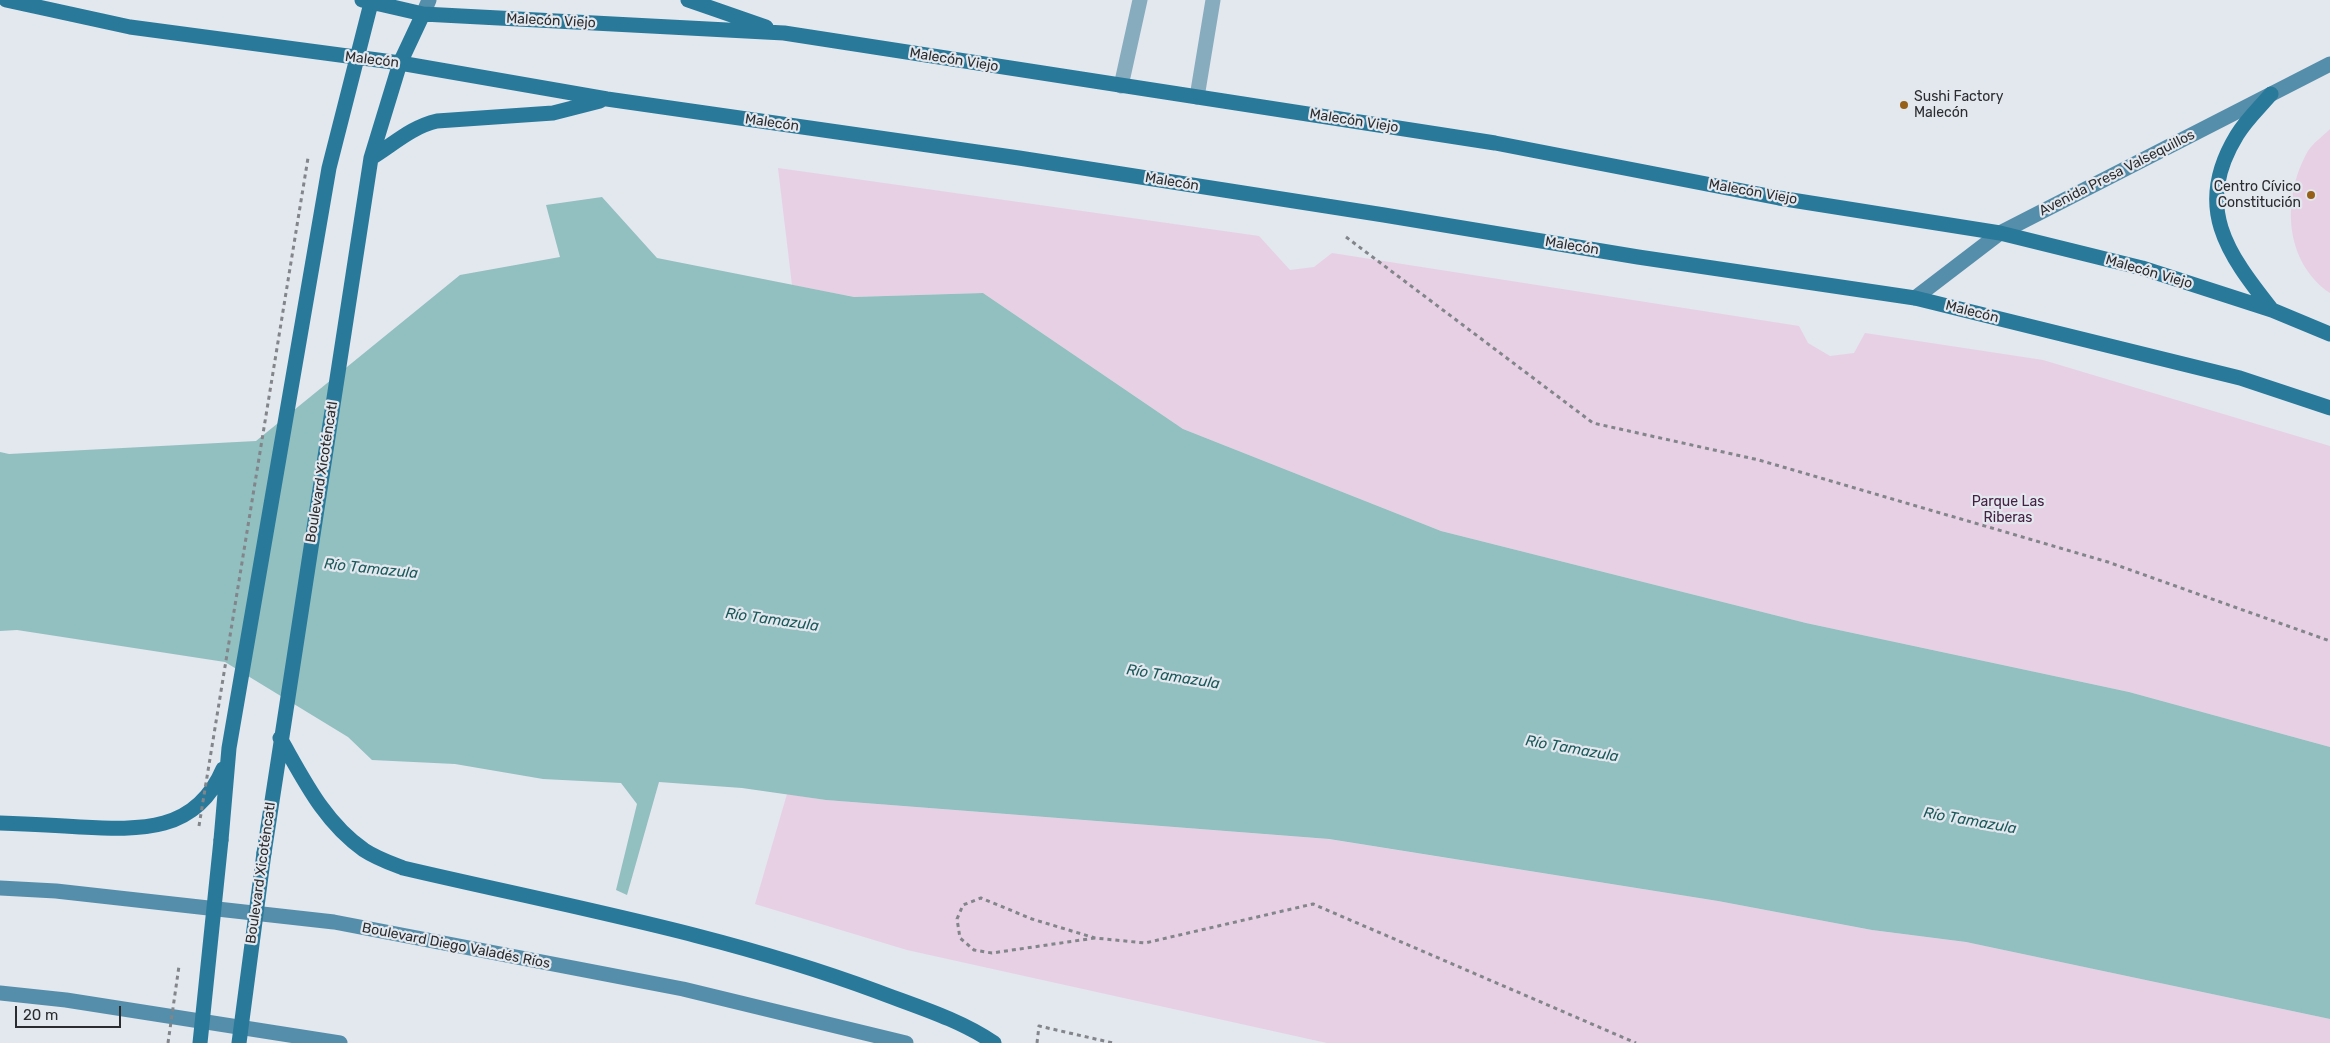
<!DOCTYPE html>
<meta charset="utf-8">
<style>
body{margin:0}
#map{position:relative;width:2330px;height:1043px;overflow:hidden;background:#e3e7ee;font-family:Rubik,sans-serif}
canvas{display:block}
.scale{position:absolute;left:15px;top:1006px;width:106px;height:22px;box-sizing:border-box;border:2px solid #2a2c2f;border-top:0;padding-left:6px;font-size:15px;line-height:18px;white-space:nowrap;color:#2a2c2f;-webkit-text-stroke:4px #e3e7ee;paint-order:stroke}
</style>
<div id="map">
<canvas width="2330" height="1043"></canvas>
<div class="scale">20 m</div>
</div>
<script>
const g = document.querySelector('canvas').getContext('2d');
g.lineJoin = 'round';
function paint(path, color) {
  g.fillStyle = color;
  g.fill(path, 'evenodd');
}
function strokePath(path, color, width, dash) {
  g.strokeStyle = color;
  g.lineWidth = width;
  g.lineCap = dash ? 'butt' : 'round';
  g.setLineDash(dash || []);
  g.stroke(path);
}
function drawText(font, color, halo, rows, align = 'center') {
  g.font = font + ' Rubik,sans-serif';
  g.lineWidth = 4.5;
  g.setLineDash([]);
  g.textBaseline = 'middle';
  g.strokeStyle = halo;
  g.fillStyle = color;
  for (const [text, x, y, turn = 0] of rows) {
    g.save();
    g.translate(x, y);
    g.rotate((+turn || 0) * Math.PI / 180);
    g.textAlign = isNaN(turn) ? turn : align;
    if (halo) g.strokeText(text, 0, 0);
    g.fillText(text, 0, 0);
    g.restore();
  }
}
paint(new Path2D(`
 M2330,129v164c-47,-32 -48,-97 -22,-142 5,-8 15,-15 22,-22z
 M778,168l481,68 31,34 24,-3 18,-14 467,73 9,17 22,13 24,-3 11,-20 178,27 287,86v301l-201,-55 -323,-69 -365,-92 -258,-102 -200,-136 -129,4 -62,-12z
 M787,794l39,6 502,39 390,62 154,29 94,12 364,77v24h-1003l-420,-93 -152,-46z`), '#e7d0e4');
paint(new Path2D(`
 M602,197l55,61 197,39 129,-4 200,136 258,102 365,92 323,69 201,55v272l-364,-77 -94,-12 -154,-29 -389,-62 -503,-39 -84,-12 -83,-6 -32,113 -11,-5 21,-86 -16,-21 -78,-4 -88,-15 -83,-4 -24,-23 -123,-75 -208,-32 -17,1v-179l9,2 247,-13 204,-166 100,-18 -14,-52z`), '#92bfc0');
strokePath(new Path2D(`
 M1346,237l247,186 166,37 349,102 222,79
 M1095,938l-103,15 -18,-3 -14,-12 -3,-19 6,-14 18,-7 51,21 63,19 50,5 168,-39 323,139
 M1037,1043l2,-17 74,17`), '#82858a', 3, [4, 4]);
strokePath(new Path2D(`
 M1121,86l19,-86
 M1197,97l16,-97`), '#87acbe', 15);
strokePath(new Path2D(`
 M423,14l6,-14
 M1915,298l85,-65 330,-169
 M0,888l56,3 278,31 349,67 223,54
 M0,993l66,7 274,43`), '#558eaa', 15);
strokePath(new Path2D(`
 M6,0l124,27 270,36 207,36 412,59 365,57 254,42 277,41 325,80 90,30
 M362,0l61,14 361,19 711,110 284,55 221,35 142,35 130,42 58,24
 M688,0l78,27
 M2271,94c-11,13 -25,26 -34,41 -44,72 -10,118 35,175
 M371,158c23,-14 40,-31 66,-37l116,-8 47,-12
 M280,738c24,42 44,84 84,112 12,8 26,13 39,18 158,37 320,66 473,123 39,15 83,28 118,52
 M0,823c27,1 53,2 80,4 60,3 116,6 143,-58
 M221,840l8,-92 100,-580 42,-165
 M264,853l107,-695 29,-95 23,-49`), '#29799a', 15);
strokePath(new Path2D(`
 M199,826l109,-668
 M168,1043l11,-77`), '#82858a', 3, [4, 4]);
strokePath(new Path2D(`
 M200,1043l21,-203
 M239,1043l25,-190`), '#29799a', 15);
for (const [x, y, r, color] of [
 [1904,105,5,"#966018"],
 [2311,195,5,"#966018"]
]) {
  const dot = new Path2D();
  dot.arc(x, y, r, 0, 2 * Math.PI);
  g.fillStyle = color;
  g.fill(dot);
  strokePath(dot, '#e3e7ee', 2);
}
drawText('14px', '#2a2c2f', '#e3e7ee', [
 ["Malecón Viejo",551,21,3],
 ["Malecón",372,60,7],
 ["Malecón Viejo",954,60,9],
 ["Malecón Viejo",1354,121,9],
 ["Malecón",772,123,8],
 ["Avenida Presa Valsequillos",2117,173,-27],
 ["Malecón",1172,182,9],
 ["Malecón Viejo",1753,192,10],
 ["Malecón",1572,246,9],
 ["Malecón Viejo",2149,272,16],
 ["Malecón",1972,312,14],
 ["Boulevard Xicoténcatl",322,472,-81],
 ["Boulevard Xicoténcatl",261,873,-82],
 ["Boulevard Diego Valadés Ríos",456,946,11]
]);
drawText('14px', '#2a2c2f', '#e3e7ee', [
 ["Sushi Factory",1914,97],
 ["Malecón",1914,113],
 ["Centro Cívico",2301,187,"right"],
 ["Constitución",2301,203,"right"]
], 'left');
drawText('14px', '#452043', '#e3e7ee', [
 ["Parque Las",2008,502],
 ["Riberas",2008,518]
]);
drawText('italic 15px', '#1a595a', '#e3e7ee', [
 ["Río Tamazula",371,569,6],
 ["Río Tamazula",772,620,8],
 ["Río Tamazula",1173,677,9],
 ["Río Tamazula",1572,749,10],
 ["Río Tamazula",1970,821,10]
]);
</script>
